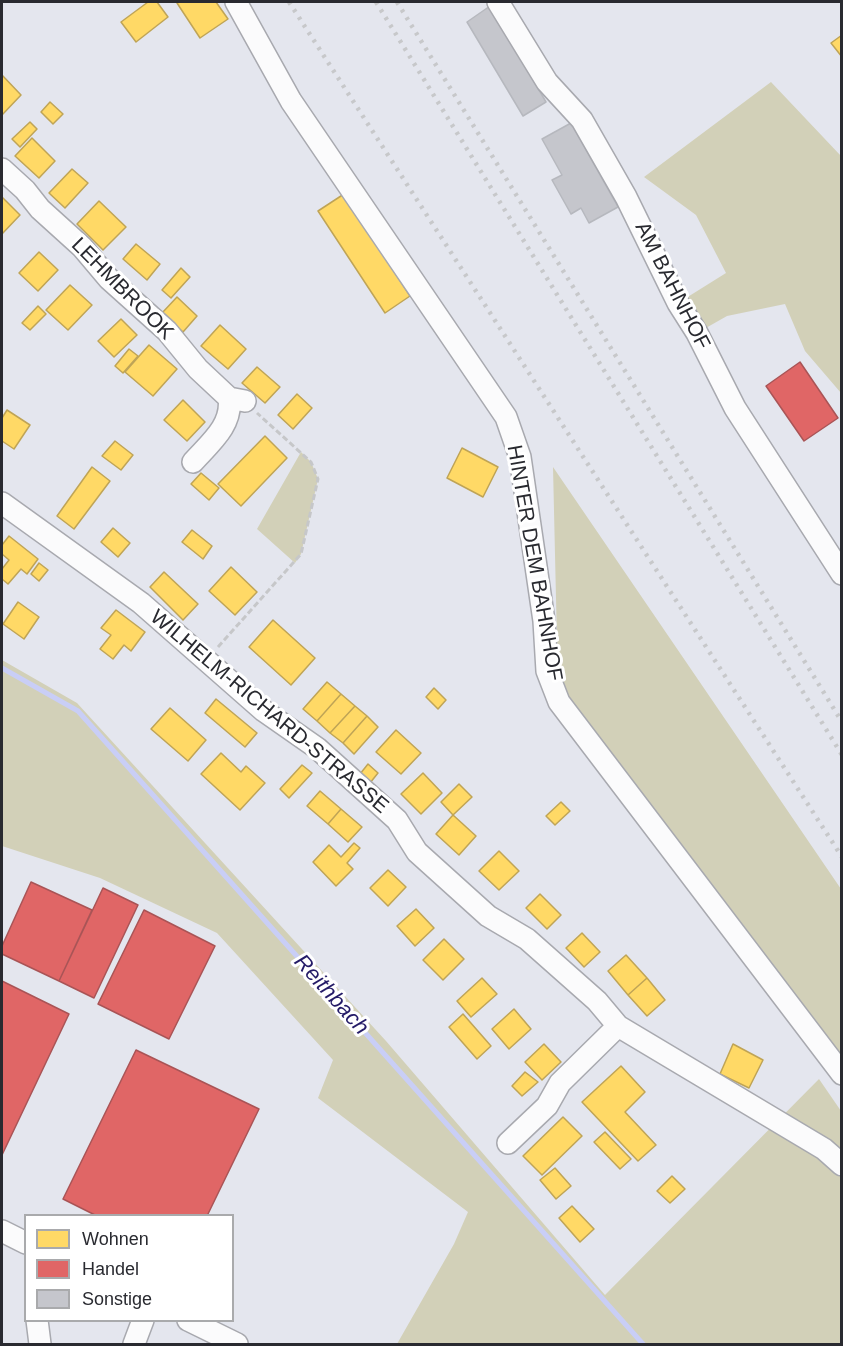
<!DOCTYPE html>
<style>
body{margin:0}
#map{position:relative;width:843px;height:1346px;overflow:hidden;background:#e4e6ee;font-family:Helvetica,sans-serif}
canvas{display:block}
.frame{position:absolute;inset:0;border:3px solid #292a30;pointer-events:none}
.legend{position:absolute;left:24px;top:1214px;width:210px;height:108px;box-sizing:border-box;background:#fff;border:2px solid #a9aaac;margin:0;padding:8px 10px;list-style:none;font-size:18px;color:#292a30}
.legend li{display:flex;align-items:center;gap:12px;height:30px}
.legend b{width:30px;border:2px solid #a9aaac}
</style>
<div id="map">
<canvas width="843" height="1346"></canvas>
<div class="frame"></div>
<ul class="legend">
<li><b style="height:16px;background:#ffd966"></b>Wohnen</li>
<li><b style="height:16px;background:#e06666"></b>Handel</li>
<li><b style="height:16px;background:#c5c6cc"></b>Sonstige</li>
</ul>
</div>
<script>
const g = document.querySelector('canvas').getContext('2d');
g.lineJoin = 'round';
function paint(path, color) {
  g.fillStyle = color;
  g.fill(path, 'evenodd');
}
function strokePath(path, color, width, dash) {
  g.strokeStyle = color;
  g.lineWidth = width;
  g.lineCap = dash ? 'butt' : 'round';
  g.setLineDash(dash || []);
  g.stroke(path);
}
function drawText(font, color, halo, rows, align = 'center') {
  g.font = font + ' Helvetica,sans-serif';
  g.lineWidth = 6;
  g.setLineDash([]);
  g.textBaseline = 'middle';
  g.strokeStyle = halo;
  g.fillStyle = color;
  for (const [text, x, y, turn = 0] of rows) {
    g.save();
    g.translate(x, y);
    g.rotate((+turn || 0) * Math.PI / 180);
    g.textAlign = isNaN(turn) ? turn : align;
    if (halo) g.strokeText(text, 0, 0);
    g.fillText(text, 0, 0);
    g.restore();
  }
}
paint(new Path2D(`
 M771,82l70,74v237l-36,-42 -20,-47 -58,12 -30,17 -19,-30 48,-30 -30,-58 -52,-38z
 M301,452l10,10 7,17 -17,75 -6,9 -38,-34z
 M553,467l288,422v177l-283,-380z
 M2,660l75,43 309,338 219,254 214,-216 22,32v233h-444l57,-100 14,-32 -150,-114 15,-38 -116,-127 -117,-55 -98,-32z`), '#d2d0b8');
const homes = new Path2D(`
 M148,2h9l11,15 -32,25 -15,-20z
 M179,2h37l12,17 -28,19 -23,-35z
 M842,35v22l-11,-14z
 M2,75l19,20 -19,20z
 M50,102l13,12 -10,10 -12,-12z
 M30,122l7,7 -17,18 -8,-8z
 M32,138l23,23 -16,17 -24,-22z
 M72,169l16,14 -23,25 -16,-15z
 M344,194l66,102 -25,17 -67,-102z
 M2,197l18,18 -18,19z
 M99,201l27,26 -23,23 -26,-26z
 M136,244l24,20 -13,16 -24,-21z
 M39,252l19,18 -20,21 -19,-18z
 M181,268l9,9 -19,21 -9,-8z
 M70,285l22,20 -24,25 -22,-20z
 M177,297l20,19 -14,16 -21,-19z
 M38,306l8,8 -16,16 -8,-7z
 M121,319l16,16 -23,22 -16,-16z
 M220,325l26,24 -18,20 -27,-23z
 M149,345l28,24 -24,27 -28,-24z
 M129,349l9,7 -15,17 -8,-7z
 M257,367l23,20 -15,16 -23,-20z
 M297,394l15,14 -19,21 -15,-14z
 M183,400l22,22 -18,19 -23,-21z
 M7,410l23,15 -16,24 -12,-8v-23z
 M265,436l22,22 -46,48 -23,-22z
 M115,441l18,14 -12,15 -19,-14z
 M462,448l36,19 -15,30 -36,-19z
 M92,467l18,14 -36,48 -17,-13z
 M201,473l18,15 -10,12 -18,-16z
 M113,528l17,15 -12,14 -17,-15z
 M192,530l20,16 -9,13 -21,-17z
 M9,536l29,23 -11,15 -6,-5 -13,15 -6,-5v-10l7,-9 -7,-6v-9z
 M39,563l9,7 -9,11 -8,-7z
 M231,567l26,25 -22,23 -26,-24z
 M164,572l34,32 -15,16 -33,-33z
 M18,602l21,15 -15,22 -21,-15z
 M116,610l29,22 -14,19 -7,-6 -11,14 -13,-10 11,-14 -10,-7z
 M273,620l42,38 -24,27 -42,-38z
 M327,682l14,12 -24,27 -14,-12z
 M434,688l12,12 -8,9 -12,-12z
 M341,694l14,12 -25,27 -13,-12z
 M216,699l41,34 -12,14 -40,-34z
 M355,706l12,10 -24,27 -13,-10z
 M170,708l36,32 -18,21 -37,-32z
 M367,716l11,11 -24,27 -11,-11z
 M396,730l25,23 -20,21 -25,-22z
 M221,753l20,19 5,-6 19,17 -25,27 -39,-36z
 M368,764l10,9 -8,10 -10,-9z
 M302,765l10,8 -23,25 -9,-9z
 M423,773l19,20 -21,21 -20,-20z
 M459,784l13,13 -19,18 -12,-13z
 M320,791l21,18 -13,15 -21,-18z
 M561,802l9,9 -15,14 -9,-9z
 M341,809l21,18 -14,15 -20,-18z
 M453,815l23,21 -17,19 -23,-21z
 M354,843l6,5 -13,15 6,6 -17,17 -23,-24 16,-17 12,12z
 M499,851l20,20 -20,19 -20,-19z
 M388,870l18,17 -18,19 -18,-18z
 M540,894l21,21 -14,14 -21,-21z
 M416,909l18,19 -19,18 -18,-20z
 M582,933l18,19 -16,15 -18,-19z
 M444,939l20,20 -21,21 -20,-20z
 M626,955l21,23 -19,17 -20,-24z
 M482,978l15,16 -26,23 -14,-16z
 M647,978l18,22 -18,16 -19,-21z
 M514,1009l17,20 -22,20 -17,-20z
 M463,1014l28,32 -14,13 -28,-32z
 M544,1044l17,18 -19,18 -17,-18z
 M733,1044l30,16 -14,28 -29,-14z
 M621,1066l24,26 -20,20 31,33 -18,16 -56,-59z
 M525,1072l13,10 -16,14 -10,-10z
 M563,1117l19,19 -40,39 -19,-19z
 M605,1132l26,27 -11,10 -26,-27z
 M555,1168l16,18 -15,13 -16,-19z
 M672,1176l13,13 -15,14 -13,-12z
 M572,1206l22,23 -14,13 -21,-24z`);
paint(homes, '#ffd966');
strokePath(homes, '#bfa456', 1.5);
const shops = new Path2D(`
 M800,362l38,56 -34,23 -38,-55z
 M31,882l61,28 -33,71 -57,-27v-8z
 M103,888l35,17 -44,93 -35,-17z
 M144,910l71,36 -46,93 -71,-35z
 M2,981l67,33 -67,141z
 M136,1050l123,59 -52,107h-110l-34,-17z`);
paint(shops, '#e06666');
strokePath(shops, '#a95456', 1.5);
strokePath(new Path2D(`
 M2,668l76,43 565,633`), '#c9cef6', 5);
const building = new Path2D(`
 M490,6l56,96 -23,14 -56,-94z
 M571,123l47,84 -29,16 -8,-15 -10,6 -19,-34 10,-5 -20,-36z`);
paint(building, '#c5c6cc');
strokePath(building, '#b6b8be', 1.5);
const minor = new Path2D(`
 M236,2l55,99 215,316 14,40 24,164 3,50 12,31 283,372
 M498,2l49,80 35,38 44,77 52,106 19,30 38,75 107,166
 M2,169l23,21 15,19 42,38 27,32 58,52 31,38 31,29 16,3
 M193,462c17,-19 40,-37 36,-64
 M2,503l139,100 123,108 53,37 80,72 20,32 71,64 39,23 70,62 21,25 206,123 18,16
 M508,1143l39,-37 13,-23 58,-57
 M2,1231l24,12
 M37,1320l3,24
 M188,1320l49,24
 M134,1344l9,-24`);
strokePath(minor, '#a8a9af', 24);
strokePath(new Path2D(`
 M218,647l83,-93 17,-75 -7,-17 -54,-49`), '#c6c7c9', 3, [6, 3]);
strokePath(minor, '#fbfbfc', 21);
strokePath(new Path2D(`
 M289,2l553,855
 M376,2l466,753
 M397,2l445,720`), '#c7c8ca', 4.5, [3, 6]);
drawText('21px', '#292a30', '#fff', [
 ["AM BAHNHOF",672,286,63],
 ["LEHMBROOK",122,289,45],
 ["HINTER DEM BAHNHOF",534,563,80],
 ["WILHELM-RICHARD-STRASSE",269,712,40]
]);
drawText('italic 22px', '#241b67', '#fff', [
 ["Reithbach",331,995,48]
]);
</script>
